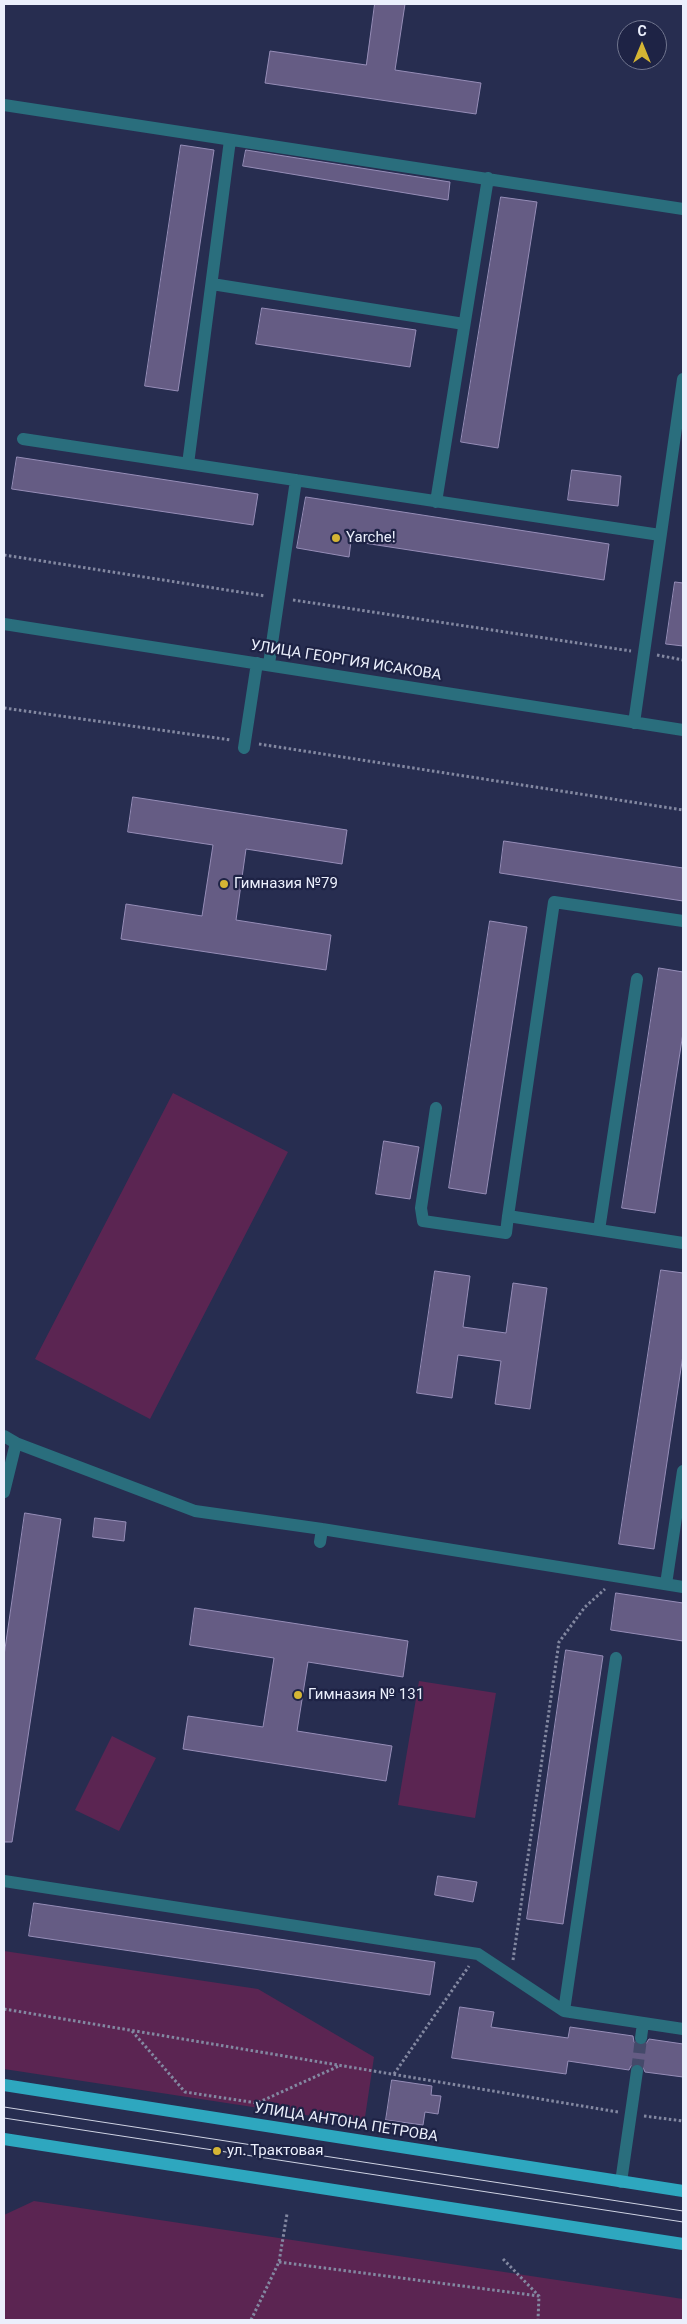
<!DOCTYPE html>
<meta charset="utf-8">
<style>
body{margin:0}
#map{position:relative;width:687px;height:2324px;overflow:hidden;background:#272d50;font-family:Roboto,sans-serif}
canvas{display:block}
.frame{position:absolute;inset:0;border:5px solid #ebeffc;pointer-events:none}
.north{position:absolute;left:617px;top:20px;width:50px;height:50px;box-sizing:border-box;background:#1e2345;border:1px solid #70758e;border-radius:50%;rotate:0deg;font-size:14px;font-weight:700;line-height:20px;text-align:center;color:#ebeffc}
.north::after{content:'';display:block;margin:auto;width:18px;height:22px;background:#d5b534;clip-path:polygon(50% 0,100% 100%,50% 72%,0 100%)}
</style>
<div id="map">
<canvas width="687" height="2324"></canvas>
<div class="frame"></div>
<div class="north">С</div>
</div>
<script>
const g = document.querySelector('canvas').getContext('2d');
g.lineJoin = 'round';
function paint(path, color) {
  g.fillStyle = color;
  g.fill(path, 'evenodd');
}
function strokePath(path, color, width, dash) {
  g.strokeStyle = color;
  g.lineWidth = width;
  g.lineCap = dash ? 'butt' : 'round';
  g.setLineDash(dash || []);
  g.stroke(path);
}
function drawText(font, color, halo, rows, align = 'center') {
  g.font = font + ' Roboto,sans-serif';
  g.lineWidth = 4.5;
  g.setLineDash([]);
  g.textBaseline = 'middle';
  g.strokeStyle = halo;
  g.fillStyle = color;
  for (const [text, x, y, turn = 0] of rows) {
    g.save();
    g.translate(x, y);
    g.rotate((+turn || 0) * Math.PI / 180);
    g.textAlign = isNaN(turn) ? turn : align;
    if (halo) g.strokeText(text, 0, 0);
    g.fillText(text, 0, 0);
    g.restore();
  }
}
paint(new Path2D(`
 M173,1093l115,59 -138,267 -115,-60z
 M419,1681l77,12 -21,125 -77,-13z
 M112,1736l44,22 -37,73 -44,-21z
 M4,1951l254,38 116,68 -10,67 -360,-55z
 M34,2201l649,98v21h-679v-105z`), '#5b2552');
const building = new Path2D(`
 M375,4h30l-10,66 86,13 -5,31 -211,-31 5,-32 96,14z
 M181,145l33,5 -36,241 -33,-5z
 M246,150l204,32 -2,18 -205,-34z
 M501,197l36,5 -39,246 -37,-6z
 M262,308l154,22 -6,37 -154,-23z
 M17,457l241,37 -5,31 -241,-36z
 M572,470l49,6 -3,30 -50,-6z
 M306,497l303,47 -5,36 -253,-39 -2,16 -52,-9z
 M675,582l8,1v63l-17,-2z
 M133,797l214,33 -5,34 -96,-15 -10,71 95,15 -5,35 -205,-31 5,-35 76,12 11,-71 -85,-13z
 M504,841l179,27v33l-183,-28z
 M490,921l37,6 -41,267 -37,-6z
 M659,968l24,4v61l-28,180 -33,-5z
 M384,1141l35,6 -9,52 -34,-5z
 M661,1270l22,3v82l-29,194 -35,-5z
 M435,1271l35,5 -7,51 43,6 7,-50 34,5 -17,121 -35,-5 6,-43 -43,-6 -6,43 -35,-5z
 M25,1513l36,6 -49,323h-8v-186z
 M95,1518l31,4 -2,19 -31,-4z
 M616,1593l67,10v38l-72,-11z
 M195,1608l213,33 -5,36 -95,-15 -11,69 95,15 -6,35 -203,-32 5,-33 75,11 11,-69 -84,-13z
 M566,1650l37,6 -40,268 -36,-5z
 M438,1876l39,6 -4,20 -38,-7z
 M34,1903l401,59 -5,33 -401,-59z
 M460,2007l34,5 -3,15 77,11 2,-11 63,9 1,6 5,4 6,-1 4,-6 34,5v33l-38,-5 -3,-7 -4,-2 -7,3 -2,4 -61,-9 -2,13 -114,-16z
 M392,2080l40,6 -1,9 10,1 -3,18 -13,-2 -2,13 -37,-5z`);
paint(building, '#655c84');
strokePath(building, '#968db7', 1);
strokePath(new Path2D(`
 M637,2071l4,-33`), '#444a6a', 12, [12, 6]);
strokePath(new Path2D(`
 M4,555l261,41
 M293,600l338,51
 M657,655l26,5
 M4,708l227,32
 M259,744l424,66
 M513,1960l46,-318 26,-35 20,-18
 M4,2009l614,103
 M132,2031l53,61 72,11 82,-37
 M394,2074l75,-108
 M644,2116l39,5
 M503,2259l36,37
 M279,2262l260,34 -1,24
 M251,2320l28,-58 8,-48`), '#8388a1', 3, [2.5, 2.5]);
strokePath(new Path2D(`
 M4,105l679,104
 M212,284l252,40
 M23,439l637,96
 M188,464l42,-324
 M436,502l52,-324
 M4,624l679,106
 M269,664l27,-184
 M634,723l49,-344
 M244,748l13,-85
 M436,1108l-15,100 2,13 83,12 2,-17 175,27
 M508,1216l46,-314 129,19
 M599,1230l38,-251
 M4,1436l12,7 179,68 127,18 361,58
 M4,1492l12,-49
 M320,1542l2,-13
 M666,1584l17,-113
 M4,1881l474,73 86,57 119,18
 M564,2011l52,-353
 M641,2038l2,-15
 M621,2182l16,-111`), '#2a6e7d', 12);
strokePath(new Path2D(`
 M4,2085l679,106
 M4,2139l679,105`), '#2ea7bf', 12);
strokePath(new Path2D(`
 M4,2107l679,104
 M4,2118l679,104`), '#cfd3e3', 1);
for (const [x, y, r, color] of [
 [336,538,5,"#d5b534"],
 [224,884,5,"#d5b534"],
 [298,1695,5,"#d5b534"],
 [217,2151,5,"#d5b534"]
]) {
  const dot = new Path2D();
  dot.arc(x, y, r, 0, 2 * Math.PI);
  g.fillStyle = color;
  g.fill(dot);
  strokePath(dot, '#1e2345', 2);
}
drawText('15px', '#ebeffc', '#1e2345', [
 ["Yarche!",346,538],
 ["Гимназия №79",234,884],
 ["Гимназия № 131",308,1695],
 ["ул. Трактовая",227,2151]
], 'left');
drawText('15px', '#ebeffc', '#1e2345', [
 ["УЛИЦА ГЕОРГИЯ ИСАКОВА",346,661,9],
 ["УЛИЦА АНТОНА ПЕТРОВА",346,2123,9]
]);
</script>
